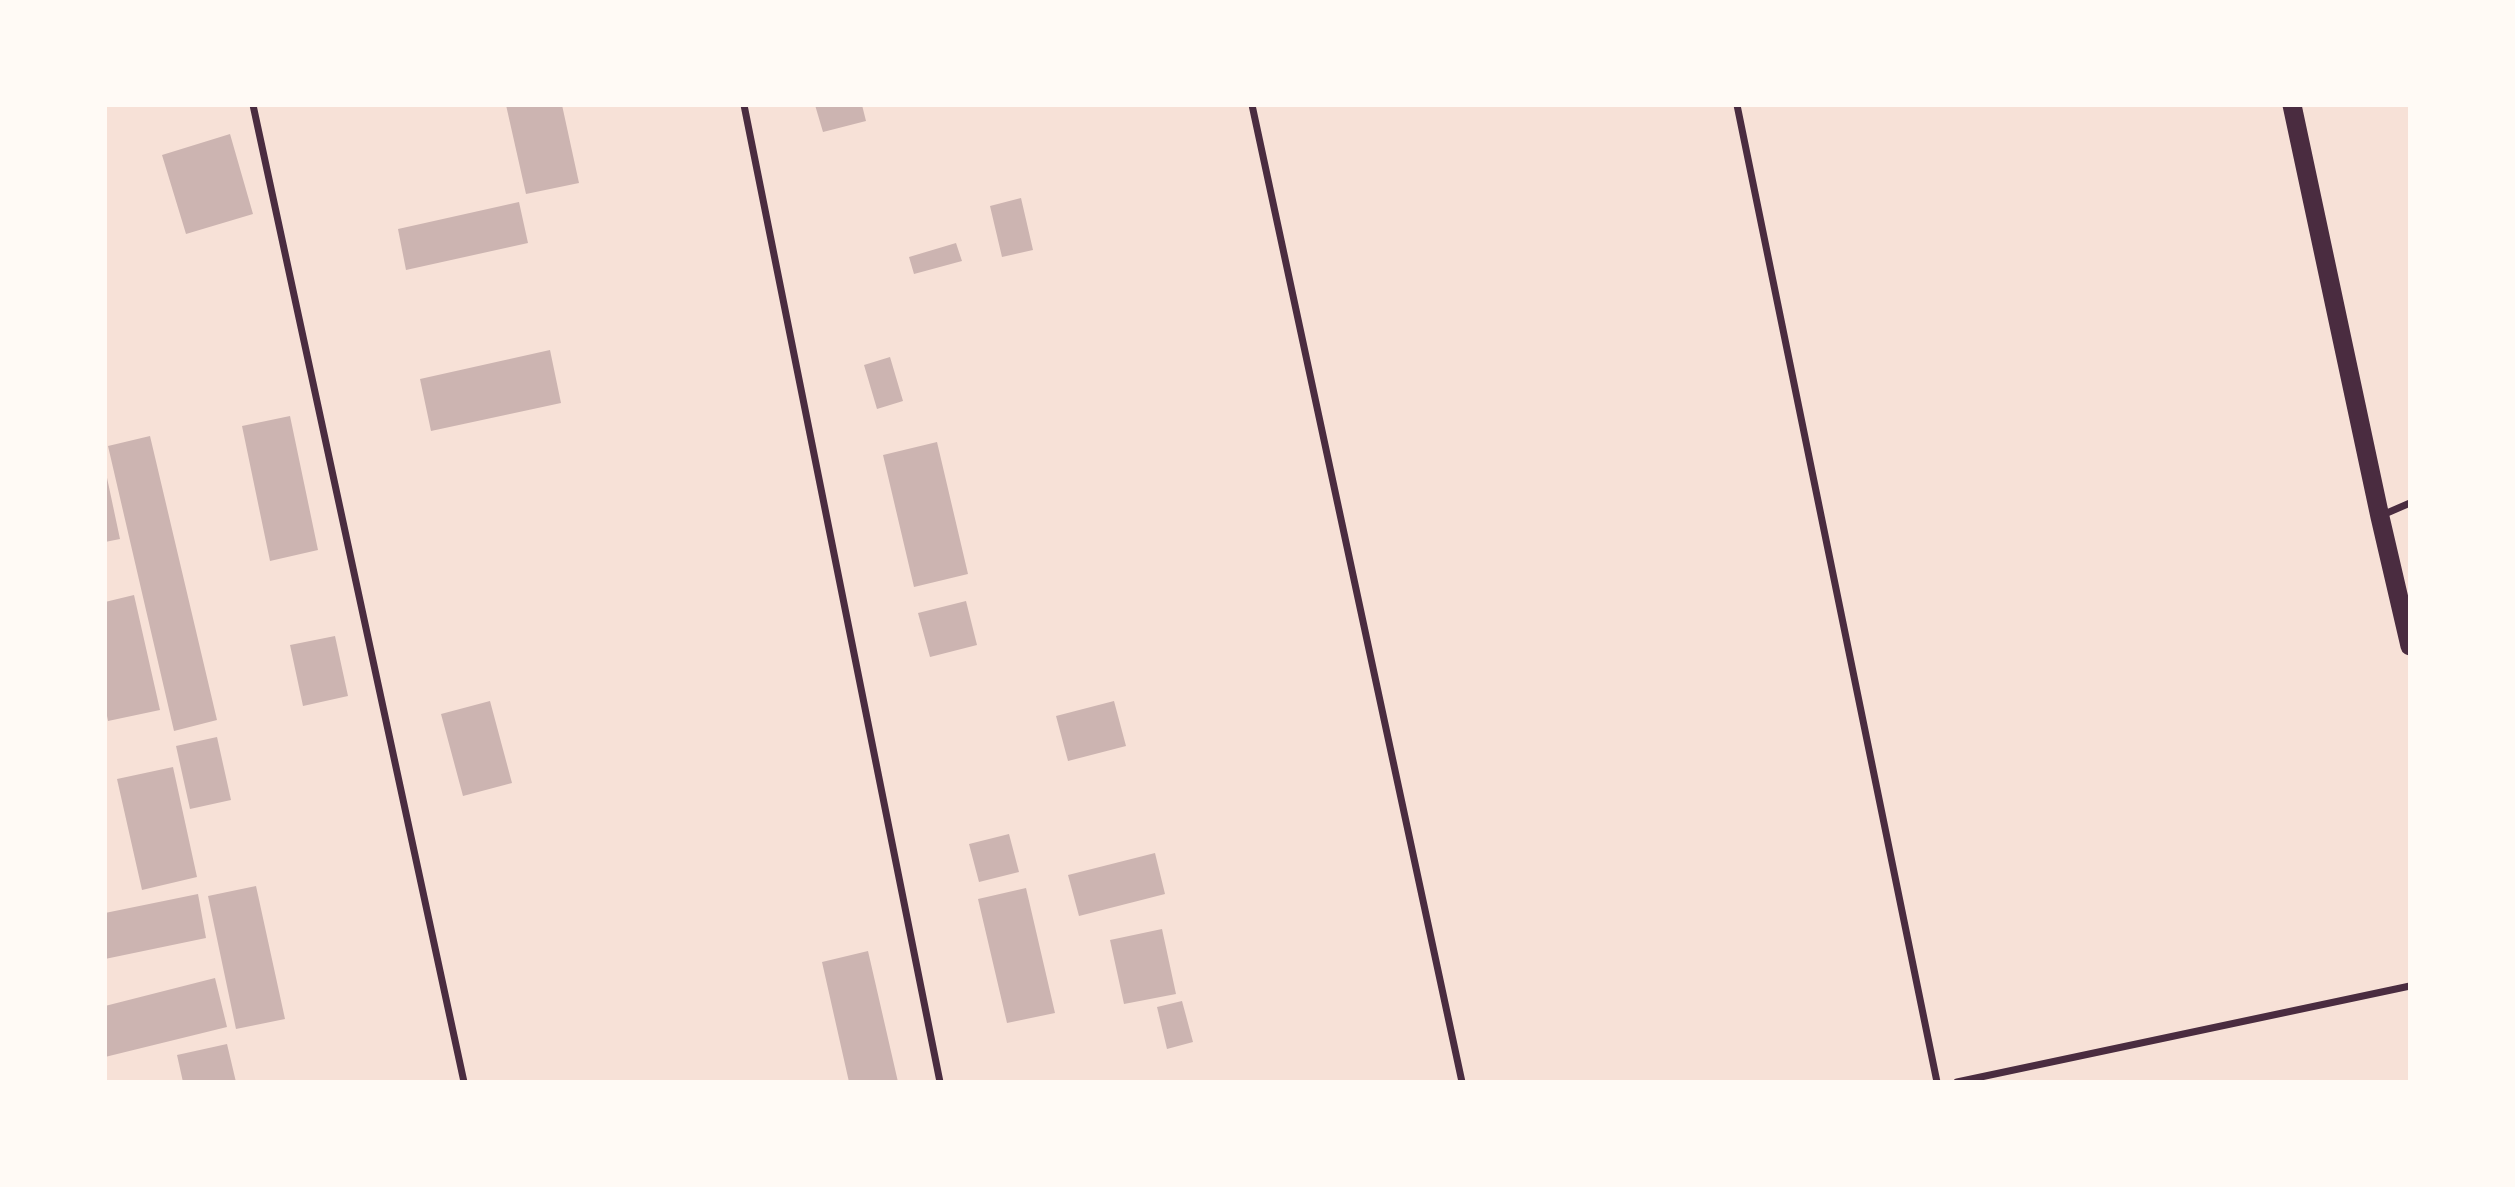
<!DOCTYPE html>
<style>
body{margin:0}
#map{position:relative;width:2515px;height:1187px;overflow:hidden;background:#f7e1d7;font-family:"Fira Sans Condensed",sans-serif}
canvas{display:block}
.frame{position:absolute;inset:0;border:107px solid #fffaf5;pointer-events:none}
</style>
<div id="map">
<canvas width="2515" height="1187"></canvas>
<div class="frame"></div>
</div>
<script>
const g = document.querySelector('canvas').getContext('2d');
g.lineJoin = 'round';
function paint(path, color) {
  g.fillStyle = color;
  g.fill(path, 'evenodd');
}
function strokePath(path, color, width, dash) {
  g.strokeStyle = color;
  g.lineWidth = width;
  g.lineCap = dash ? 'butt' : 'round';
  g.setLineDash(dash || []);
  g.stroke(path);
}
paint(new Path2D(`
 M506,105h56l17,78 -53,11z
 M815,105h47l4,16 -43,11z
 M230,134l23,80 -67,20 -24,-79z
 M1021,198l12,52 -31,7 -12,-51z
 M519,202l9,41 -122,27 -8,-41z
 M956,243l6,18 -48,13 -5,-17z
 M550,350l11,53 -130,28 -11,-52z
 M890,357l13,44 -26,8 -13,-44z
 M290,416l28,134 -48,11 -28,-135z
 M150,436l67,284 -43,11 -66,-285z
 M937,442l31,132 -54,13 -31,-132z
 M106,473l14,66 -15,3v-68z
 M134,595l26,115 -52,11 -3,-15v-104z
 M966,601l11,44 -47,12 -12,-44z
 M335,636l13,60 -45,10 -13,-61z
 M490,701l22,82 -49,13 -22,-82z
 M1114,701l12,45 -58,15 -12,-45z
 M217,737l14,63 -41,9 -14,-63z
 M173,767l24,110 -55,13 -25,-111z
 M1009,834l10,38 -40,10 -10,-38z
 M1155,853l10,41 -86,22 -11,-41z
 M256,886l29,133 -49,10 -28,-133z
 M1026,888l29,125 -48,10 -29,-124z
 M198,894l8,44 -101,21v-46z
 M1162,929l14,65 -52,10 -14,-64z
 M868,951l30,131h-49l-27,-120z
 M215,978l12,49 -122,30v-51z
 M1182,1001l11,41 -26,7 -10,-42z
 M227,1044l9,38h-53l-6,-27z`), '#ccb4b1');
strokePath(new Path2D(`
 M253,105l211,977
 M744,105l196,977
 M1252,105l210,977
 M1737,105l200,977
 M2380,516l30,-13
 M1957,1082l453,-96`), '#4a2c40', 7);
strokePath(new Path2D(`
 M2292,105l88,412 30,129`), '#4a2c40', 19);
</script>
